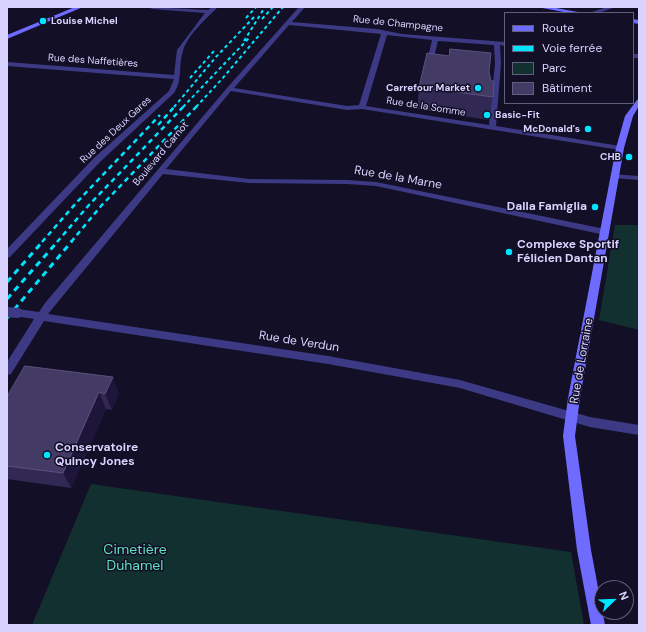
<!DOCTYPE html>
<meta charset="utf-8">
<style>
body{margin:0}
#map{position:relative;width:646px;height:632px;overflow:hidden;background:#130f26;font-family:"DM Sans",sans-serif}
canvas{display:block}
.frame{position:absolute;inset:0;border:8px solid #d9d4ff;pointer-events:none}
.legend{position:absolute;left:504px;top:12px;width:130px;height:92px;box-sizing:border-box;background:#130f26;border:1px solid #625e7d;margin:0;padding:5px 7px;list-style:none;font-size:12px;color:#d9d4ff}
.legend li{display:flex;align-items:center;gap:8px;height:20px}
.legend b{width:20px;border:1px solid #625e7d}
.north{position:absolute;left:594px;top:580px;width:40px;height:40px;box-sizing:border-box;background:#130f26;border:1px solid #625e7d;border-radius:50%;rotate:67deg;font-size:11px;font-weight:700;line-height:16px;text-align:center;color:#d9d4ff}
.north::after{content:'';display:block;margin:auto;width:14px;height:18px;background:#00e5ff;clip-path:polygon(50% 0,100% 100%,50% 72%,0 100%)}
</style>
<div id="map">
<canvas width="646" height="632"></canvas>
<div class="frame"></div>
<ul class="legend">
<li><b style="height:5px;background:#6f6bff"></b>Route</li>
<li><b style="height:5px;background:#00e5ff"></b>Voie ferrée</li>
<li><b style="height:11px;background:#12302f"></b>Parc</li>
<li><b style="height:11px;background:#433a66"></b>Bâtiment</li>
</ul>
<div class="north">N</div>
</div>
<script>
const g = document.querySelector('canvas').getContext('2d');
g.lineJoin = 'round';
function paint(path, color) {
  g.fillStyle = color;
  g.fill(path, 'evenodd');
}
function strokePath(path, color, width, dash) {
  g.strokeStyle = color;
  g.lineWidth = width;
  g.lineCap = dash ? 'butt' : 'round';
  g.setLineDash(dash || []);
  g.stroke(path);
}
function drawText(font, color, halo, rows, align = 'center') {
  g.font = font + ' "DM Sans",sans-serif';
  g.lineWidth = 3;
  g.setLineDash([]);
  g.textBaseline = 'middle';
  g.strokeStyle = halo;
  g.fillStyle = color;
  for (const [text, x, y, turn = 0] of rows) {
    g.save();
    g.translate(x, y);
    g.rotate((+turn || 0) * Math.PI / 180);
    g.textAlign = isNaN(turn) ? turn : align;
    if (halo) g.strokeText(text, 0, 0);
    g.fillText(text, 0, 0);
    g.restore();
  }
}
paint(new Path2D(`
 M615,225h24v105l-40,-10z
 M91,484l480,68 13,73h-552z`), '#12302f');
paint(new Path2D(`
 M149,7l59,3 4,-3h6c-12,12 -30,27 -35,44 -5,15 0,29 -9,42l-74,69 -90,95 -3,1v-9l87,-91 75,-67 5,-12 -167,-13v-4l167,13 3,-25 28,-37 -53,-4z
 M299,7h6l-13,15 85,7 25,5 103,8v4l-5,-1 1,18 -5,63 124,20 4,2 -4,2 -258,-41 -15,1 -116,-19 -65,78 83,10 98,1 29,2 229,47 3,1 1,2 -1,2 -3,1 -229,-49 -29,-2 -98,-1 -86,-9 -115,140 280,42 132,24 130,37 49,8v10l-49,-8 -130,-39 -132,-24 -284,-43 -33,53 -4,1v-13l27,-43 -20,-3 -1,-3 1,-3 4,-1 21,3 6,-9 182,-215zM289,25l92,9 -22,71 -12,1 -113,-18zM387,35l45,5 -4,17 3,2 3,-2 4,-16 56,4 1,18 -6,62 -123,-19z
 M607,7h9l-18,6h-9z
 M633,54h6v4h-6z
 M611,174l28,2v4l-25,-2h-3z`), '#3d3a85');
paint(new Path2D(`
 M75,7h8l-76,32v-4z
 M537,7h14l32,6h-14z
 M633,19l6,1v4l-6,-1z
 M639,99v7l-6,10 -9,32 -44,250 -5,38 16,114 14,75h-14l-14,-75 -14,-114 5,-38 48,-250 9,-32 12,-16z`), '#6f6bff');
strokePath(new Path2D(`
 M246,18l10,-11
 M262,19l11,-12
 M244,41l21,-34
 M190,78l24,-27
 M174,107l42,-50 39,-41
 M183,107l66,-69
 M196,107l26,-28 61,-72`), '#00e5ff', 2, [3.5, 3]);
strokePath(new Path2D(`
 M158,125l17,-19
 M42,242l35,-40 83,-87
 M57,242l32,-37 95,-99
 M71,242l30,-36 96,-100`), '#00e5ff', 2.5, [5, 4]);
strokePath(new Path2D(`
 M7,282l36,-41
 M7,299l51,-58
 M7,318l65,-77`), '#00e5ff', 3, [6, 5]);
strokePath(new Path2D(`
 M7,312l11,1`), '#3d3a85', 10);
paint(new Path2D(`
 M489,72l4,25 -5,23 -71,-11 2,-22z
 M25,366l94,27 -7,17 -6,-1 -35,79 -64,-9v-82z`), '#312854');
paint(new Path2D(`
 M113,377l6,16 -7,17 -7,-16z
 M99,392l7,17 -35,79 -8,-15z`), '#1d163a');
const building = new Path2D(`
 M450,49l41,4 -2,19 2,9h3l-1,16 -74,-10 8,-34 22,3z
 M25,366l88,11 -8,17 -6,-2 -36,81 -56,-7v-69z`);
paint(building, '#433a66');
strokePath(building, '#5a527e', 1);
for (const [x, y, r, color] of [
 [43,21,4,"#00e5ff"],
 [478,88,4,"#00e5ff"],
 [487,115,4,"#00e5ff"],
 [588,129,4,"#00e5ff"],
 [629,157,4,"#00e5ff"],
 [595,207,4,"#00e5ff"],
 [509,252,4,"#00e5ff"],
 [47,455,4,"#00e5ff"]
]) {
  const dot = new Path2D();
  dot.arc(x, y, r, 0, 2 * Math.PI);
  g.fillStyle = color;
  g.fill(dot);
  strokePath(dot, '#130f26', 1.5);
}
drawText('bold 10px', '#d9d4ff', '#130f26', [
 ["Louise Michel",51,21,"left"],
 ["Carrefour Market",470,88],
 ["Basic-Fit",495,115,"left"],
 ["McDonald's",580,129],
 ["CHB",621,157]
], 'right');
drawText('10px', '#d9d4ff', '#130f26', [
 ["Rue de Champagne",398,24,6],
 ["Rue des Naffetières",93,61,4],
 ["Rue de la Somme",426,107,9],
 ["Rue des Deux Gares",116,130,-43],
 ["Boulevard Carnot",161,154,-50]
]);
drawText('12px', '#d9d4ff', '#130f26', [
 ["Rue de la Marne",398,178,10],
 ["Rue de Verdun",299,342,9],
 ["Rue de Lorraine",582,361,-80]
]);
drawText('bold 12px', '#d9d4ff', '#130f26', [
 ["Dalla Famiglia",587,207,"right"],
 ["Complexe Sportif",517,245],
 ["Félicien Dantan",517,259],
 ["Conservatoire",55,448],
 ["Quincy Jones",55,462]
], 'left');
drawText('14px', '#5fe0c0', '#130f26', [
 ["Cimetière",135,550],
 ["Duhamel",135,566]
]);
</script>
